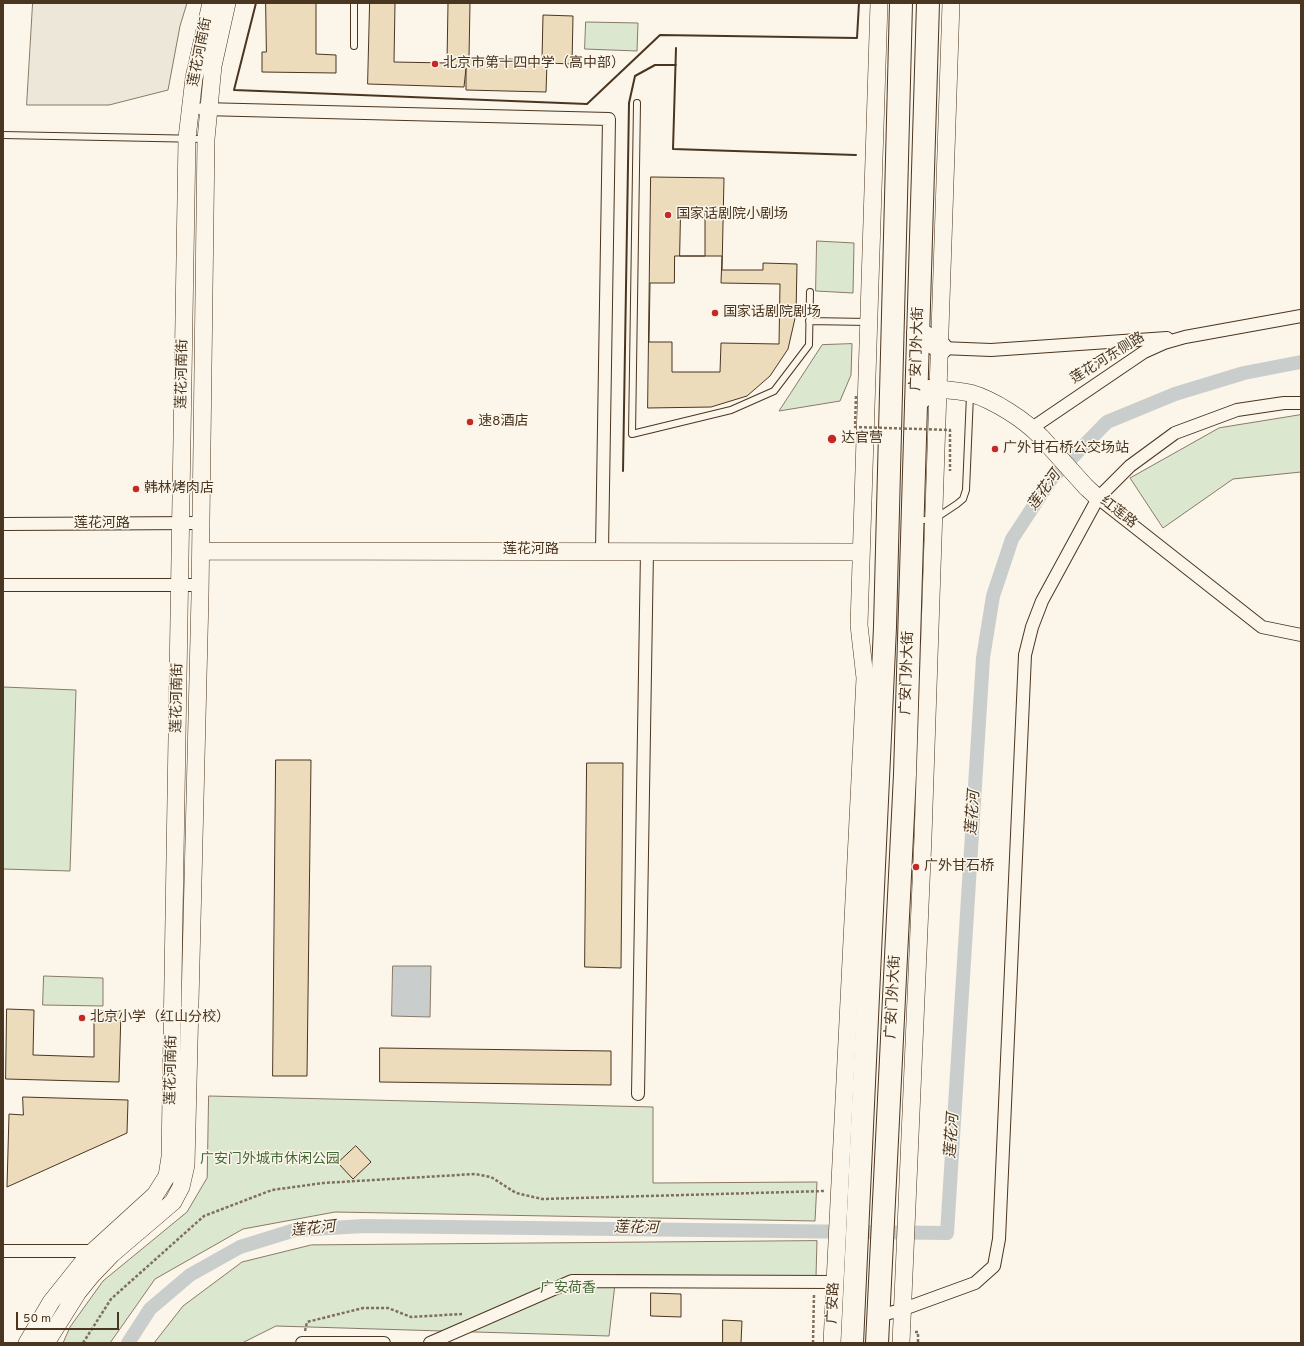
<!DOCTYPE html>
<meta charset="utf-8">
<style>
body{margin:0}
#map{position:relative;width:1304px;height:1346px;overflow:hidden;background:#fbf6e9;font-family:Overpass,sans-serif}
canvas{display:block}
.frame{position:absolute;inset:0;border:4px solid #4a3520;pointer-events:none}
.scale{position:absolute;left:16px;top:1312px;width:103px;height:18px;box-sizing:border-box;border:2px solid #4a3520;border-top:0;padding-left:5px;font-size:12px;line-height:14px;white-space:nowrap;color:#4a3520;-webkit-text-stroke:3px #fbf6e9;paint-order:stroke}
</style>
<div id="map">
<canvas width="1304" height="1346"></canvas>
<div class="frame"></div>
<div class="scale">50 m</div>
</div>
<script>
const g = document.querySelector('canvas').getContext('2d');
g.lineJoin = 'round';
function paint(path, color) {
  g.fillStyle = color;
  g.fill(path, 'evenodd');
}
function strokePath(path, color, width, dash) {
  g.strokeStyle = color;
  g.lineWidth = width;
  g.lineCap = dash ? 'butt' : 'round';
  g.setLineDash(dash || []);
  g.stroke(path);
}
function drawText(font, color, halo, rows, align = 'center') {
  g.font = font + ' Overpass,"Noto Sans SC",sans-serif';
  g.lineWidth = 3;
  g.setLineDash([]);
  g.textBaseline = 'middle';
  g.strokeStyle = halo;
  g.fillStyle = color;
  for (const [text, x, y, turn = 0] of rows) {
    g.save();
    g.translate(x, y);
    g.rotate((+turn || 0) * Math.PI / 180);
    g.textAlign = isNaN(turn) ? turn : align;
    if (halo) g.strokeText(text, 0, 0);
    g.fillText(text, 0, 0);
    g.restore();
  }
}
const green = new Path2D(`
 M586,22l52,1 -1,28 -52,-2z
 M817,241l37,2 -1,50 -37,-2z
 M852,344l-1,31 -11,26 -61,10 43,-66z
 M1301,415v57l-68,7 -70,49 -33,-50 89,-50z
 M3,687l73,3 -6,181 -67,-2z
 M44,976l59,2v28l-60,-1z
 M209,1096l444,11v76l164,-1 -2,39 -480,-9 -92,17 -88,50 -45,64h-47l7,-16 33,-46 84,-69 20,-34z
 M817,1241l-1,35 -200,-1 -7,61 -333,-10 -34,17h-88l29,-37 59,-44 69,-17z`);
paint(green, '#dce7d0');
strokePath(green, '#887966', 1);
const parking = new Path2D(`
 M33,3h154l-7,23 -12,64 -59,15h-82z`);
paint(parking, '#ede7d9');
strokePath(parking, '#887966', 1);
const water = new Path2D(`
 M393,966h38l-1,51 -38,-1z`);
paint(water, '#c9cecd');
strokePath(water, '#887966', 1);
strokePath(new Path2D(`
 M128,1343l22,-34 40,-34 50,-28 55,-17 69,-4 583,7 36,-575 10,-62 19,-57 40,-61 55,-56 68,-28 69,-21 57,-11`), '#c9cecd', 14);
const building = new Path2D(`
 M266,3h50v51l20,1v18l-74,-1v-20h4z
 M370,3h25l-1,59 53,1 1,-60h22l-1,55 73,2 1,-45 30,1 -1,48 -25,-1 -1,29 -80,-2v-22l-2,19 -96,-3z
 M651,177l73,1 -2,92h41v-7l34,1 -1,50 -8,35 -18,27 -23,20 -36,11 -63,1zM681,210l24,1v45h-25z
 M675,256h47l-1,27 59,1 -1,60 -58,-1 -1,29h-48v-30h-23l1,-59h24z
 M276,760h35l-4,316h-34z
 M587,763h36l-2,205 -36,-1z
 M7,1009l27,1 -1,45 61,2v-46h27l-2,71 -113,-3z
 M380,1048l231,3v34l-231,-3z
 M23,1097l105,3 -1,33 -120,54 2,-73 14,1z
 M356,1146l15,16 -18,17 -15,-16z
 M651,1293l30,1v23l-30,-1z
 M723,1320l19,1 -1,22h-18z`);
paint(building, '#ecdcbc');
strokePath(building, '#4a3520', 1);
const lane = new Path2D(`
 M354,46v-43
 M637,103l-5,331 99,-24 43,-19 35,-46 1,-53
 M3,135l201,4
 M809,321l59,1
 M916,520h17l24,-16 6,-5 3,-9 4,-95`);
const street = new Path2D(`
 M202,109l407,10 -7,431
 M941,348l50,2 176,-12
 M1032,428l112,-76 20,-9 21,-6 116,-21
 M1098,498l164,129 39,8
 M3,524l198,-1
 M3,585h197
 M638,1094l9,-543
 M3,1251h90
 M878,1316l23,-6 74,-27 19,-17 5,-27 26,-584 7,-28 10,-26 56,-103 32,-32 45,-33 62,-23 47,-7h17
 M302,1343h82
 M430,1343l142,-62 263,1`);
const secondary = new Path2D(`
 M939,389c10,1 21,2 31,4 24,7 55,27 72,45
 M1086,487l12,11
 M201,551l660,1
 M27,1343l24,-41 36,-45 68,-62 12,-19 3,-19 17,-1019 7,-60 17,-75
 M46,1343l32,-51 13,-16 21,-22 61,-52 8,-15 5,-22 14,-569 6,-457 7,-73 14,-63
 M832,1343l33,-665 -6,-53 20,-622
 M901,1343l22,-506 28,-834`);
const highway = new Path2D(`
 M918,332l23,16
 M916,401l14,-10 9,-2
 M852,1343l33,-716 16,-624
 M877,1343l28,-569 23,-771`);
strokePath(lane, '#4a3520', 8);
strokePath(street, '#4a3520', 14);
strokePath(secondary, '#4a3520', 18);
strokePath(highway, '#4a3520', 24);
strokePath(new Path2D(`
 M305,1331l2,-9 56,-14h25l23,9 51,-3
 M915,1332h3v11
 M83,1343l28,-44 93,-83 68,-26 51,-7 152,-9 16,3 25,16 26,6 283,-8
 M813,1343l1,-49`), '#7f6f5c', 2.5, [3, 2]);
strokePath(lane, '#fbf6e9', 6);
strokePath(street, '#fbf6e9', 12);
strokePath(secondary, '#fbf6e9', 17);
strokePath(highway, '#fbf6e9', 22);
const secondaryBridge = new Path2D(`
 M1042,438l44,49`);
strokePath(secondaryBridge, '#4a3520', 18, []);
strokePath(new Path2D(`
 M856,396l-1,31 95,3v41`), '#7f6f5c', 2.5, [3, 2]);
strokePath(secondaryBridge, '#fbf6e9', 17);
strokePath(new Path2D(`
 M256,3l-22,87 353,14 73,-69 197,3 2,-35
 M676,48l-3,101 183,6
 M623,471l6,-368 6,-27 20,-11h21`), '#4a3520', 2);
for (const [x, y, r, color] of [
 [435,64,4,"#c62828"],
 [668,215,4,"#c62828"],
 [715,313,4,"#c62828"],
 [470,422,4,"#c62828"],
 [832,439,5,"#c62828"],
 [995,449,4,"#c62828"],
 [136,489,4,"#c62828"],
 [916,867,4,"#c62828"],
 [82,1018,4,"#c62828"]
]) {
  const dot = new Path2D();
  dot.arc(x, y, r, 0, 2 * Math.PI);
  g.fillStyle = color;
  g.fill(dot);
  strokePath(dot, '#fbf6e9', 1.5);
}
drawText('14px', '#4a3520', '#fbf6e9', [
 ["莲花河南街",201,52,-79],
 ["广安门外大街",918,349,-88],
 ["莲花河东侧路",1108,359,-32],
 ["莲花河南街",183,374,-89],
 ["红莲路",1118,513,38],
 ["莲花河路",102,524],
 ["莲花河路",531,550],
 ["广安门外大街",908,673,-88],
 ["莲花河南街",178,698,-89],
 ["广安门外大街",894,997,-87],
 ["莲花河南街",172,1070,-89],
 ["广安路",834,1303,-87]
]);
drawText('14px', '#4a3520', '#fbf6e9', [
 ["北京市第十四中学（高中部）",443,64],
 ["国家话剧院小剧场",676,215],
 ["国家话剧院剧场",723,313],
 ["速8酒店",478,422],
 ["达官营",841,439],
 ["广外甘石桥公交场站",1003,449],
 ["韩林烤肉店",144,489],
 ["广外甘石桥",924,867],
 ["北京小学（红山分校）",90,1018]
], 'left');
drawText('14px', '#436837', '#fbf6e9', [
 ["广安门外城市休闲公园",270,1160],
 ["广安荷香",568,1289]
]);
drawText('italic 15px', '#4a3520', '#fbf6e9', [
 ["莲花河",1045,491,-54],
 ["莲花河",974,813,-86],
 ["莲花河",953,1136,-86],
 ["莲花河",636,1229,1],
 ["莲花河",313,1230,-6]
]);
</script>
